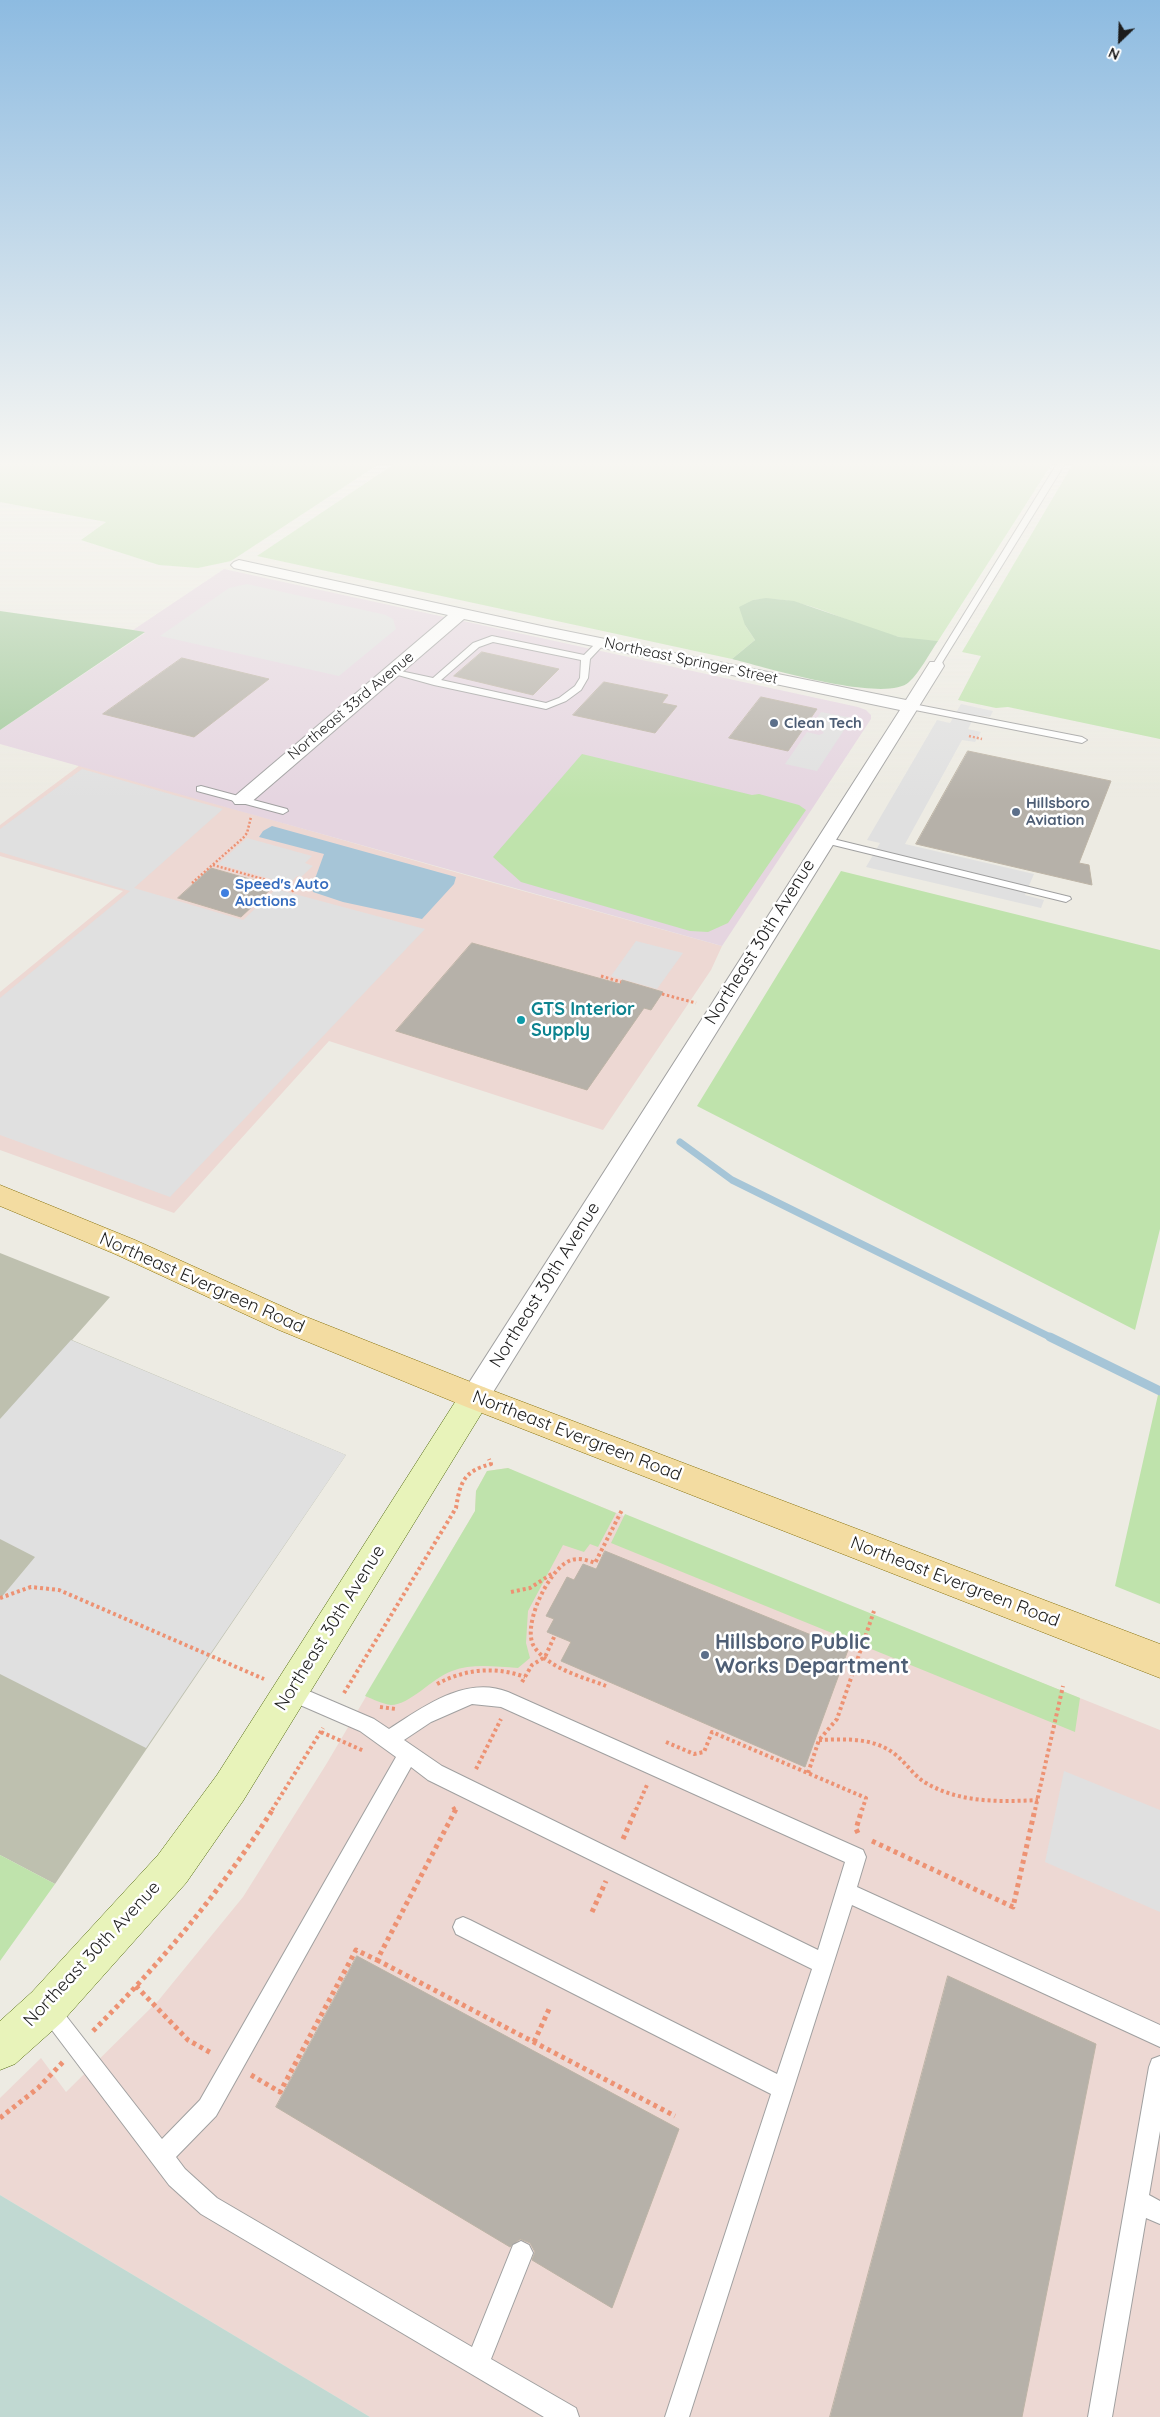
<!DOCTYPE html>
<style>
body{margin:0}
#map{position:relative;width:1160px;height:2417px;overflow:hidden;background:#edebe3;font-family:Quicksand,sans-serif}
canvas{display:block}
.north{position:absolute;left:1095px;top:15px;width:50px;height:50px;-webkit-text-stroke:4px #fff;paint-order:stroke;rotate:204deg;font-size:14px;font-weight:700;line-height:20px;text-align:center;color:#1c1c1c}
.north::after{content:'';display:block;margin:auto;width:18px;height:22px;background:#1c1c1c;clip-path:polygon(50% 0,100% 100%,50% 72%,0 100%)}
</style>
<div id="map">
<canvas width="1160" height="2417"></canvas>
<div class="north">N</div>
</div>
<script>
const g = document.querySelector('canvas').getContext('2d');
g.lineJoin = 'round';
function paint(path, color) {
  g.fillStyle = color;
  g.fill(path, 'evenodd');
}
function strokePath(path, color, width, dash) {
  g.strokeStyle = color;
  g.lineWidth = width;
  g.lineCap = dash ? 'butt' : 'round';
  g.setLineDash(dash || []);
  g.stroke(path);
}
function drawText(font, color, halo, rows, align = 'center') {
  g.font = font + ' Quicksand,sans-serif';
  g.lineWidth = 5;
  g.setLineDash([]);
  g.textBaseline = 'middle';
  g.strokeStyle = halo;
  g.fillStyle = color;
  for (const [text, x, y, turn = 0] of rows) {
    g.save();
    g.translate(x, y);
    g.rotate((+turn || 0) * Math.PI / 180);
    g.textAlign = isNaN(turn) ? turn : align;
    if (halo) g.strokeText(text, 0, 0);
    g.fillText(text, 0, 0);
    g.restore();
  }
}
paint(new Path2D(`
 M80,765l396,113 246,68 -11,24 -108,160 -274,-89 -155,172 -174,-63v-158l123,-101 -123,-35v-31z
 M508,1468l16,8 636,254v687h-790l-370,-222v-97l41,-40 25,34 92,-91 85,-104 84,-134 148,-252 1,-20 11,-20z`), '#edd8d3');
paint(new Path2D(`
 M224,569l634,138 8,3 5,5v4l-149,227 -722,-202v-14l145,-97 -12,-3z`), '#e5d5e0');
paint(new Path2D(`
 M0,1253l110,44 -38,43 274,115 -291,429 -55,-29z`), '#bec0af');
paint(new Path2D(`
 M0,462h382l-151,99 -33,7 -39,-3 -78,-25 25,-18 -106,-20z
 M397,462h656l-115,179c-13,-1 -26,-1 -39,-4 -49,-10 -94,-44 -146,-37l-8,25 10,15 -23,19 -475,-103z
 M1074,462h86v277l-152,-32 -12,1 -38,-8 23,-44 -19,-4z
 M582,754l170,41 7,-1 40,11 7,5 -78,113 -20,9 -18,-1 -169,-49 -28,-25z
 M841,871l319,79v279l-25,101 -438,-224z
 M1160,1386v218l-45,-18z
 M508,1468l108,45 -18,34 -8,-3 -6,8 -21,-7 -35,66 -2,32 4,15 -12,10c-22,-1 -45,-5 -66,3 -20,7 -42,34 -61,34 -9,-1 -18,-6 -26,-9l110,-185 1,-20 11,-20z
 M625,1514l455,184 -5,34 -464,-189z
 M0,1855l55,29 -55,77z`), '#bfe3ac');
paint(new Path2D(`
 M766,598l28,3 105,36 39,4c-9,13 -18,31 -29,41 -23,22 -145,-15 -177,-23l23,-19 -10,-15 -6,-18 14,-7z
 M0,611l133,19 12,2 -145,98z`), '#a1c99b');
paint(new Path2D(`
 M0,2195l370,222h-370z`), '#c1d9d2');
paint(new Path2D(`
 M247,584l139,31 7,4 3,10 -57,47 -179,-40 69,-48z
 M961,704l32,7 -3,6 -15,-2 -7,14 13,3 -6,10 -13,-2 -57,104 129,30 -9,21 19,5 -3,8 -175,-41 14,-24 -13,-3 70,-120 13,3z
 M821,712l31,6 -35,53 -32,-7 22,-32 12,3 5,-2 -3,-3 -11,-2z
 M82,769l141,40 -89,79 109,32 33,-31 149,40 -255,268 -170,-62v-137l130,-107 -130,-39v-23z
 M247,838l65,18 -7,7 8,3 -12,11 -4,-1 -8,8 -71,-20z
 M636,941l47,12 -26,36 -46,-13z
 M71,1340l275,115 -200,293 -146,-74v-75l35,-42 -35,-18v-120z
 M1064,1771l96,39v102l-115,-50z`), '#e0e0e0');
paint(new Path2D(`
 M272,826l184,51 -2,7 -32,35 -79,-17 -30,-10 -2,-8 5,-8 8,-22 -65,-17 4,-6z`), '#a6c5d7');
strokePath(new Path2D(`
 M680,1142l52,38 320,158`), '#a6c5d7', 7);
strokePath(new Path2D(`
 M1050,1337l110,54`), '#a6c5d7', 9);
const building = new Path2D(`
 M482,652l77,17 -26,26 -79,-19z
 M182,658l87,21 -75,58 -91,-23z
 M604,682l64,13 -6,8 15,3 -22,27 -82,-18z
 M761,697l56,12 -29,42 -59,-13z
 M968,751l143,30 -32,82 10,2 3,20 -176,-41z
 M211,868l63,18 -33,31 -63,-19z
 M472,943l148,41 2,-4 41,12 -12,18 -7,-2 -57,82 -191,-59z
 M605,1551l243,99 -43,117 -244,-106 10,-19 -24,-10 7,-13 -8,-3 21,-39 7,3 9,-16 13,5z
 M357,1956l322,173 -67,179 -80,-48 3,-8 -5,-9 -10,-4 -10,8 -234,-140z
 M948,1976l148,68 -74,373h-192z`);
paint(building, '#b6b1a9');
strokePath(building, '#bdb4a6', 1);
const lane = new Path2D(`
 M1058,462h8l-126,204 -7,2 -1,-2z
 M492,636l92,19 15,-15 7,2 -16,17 -2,19 -7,12 -15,11 -20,8 -112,-24 -47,-13 4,-3 42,9 40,-35zM493,642l88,18 -1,18 -5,8 -16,12 -13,5 -105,-23 38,-33z
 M908,703l174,34 5,3 -5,3 -177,-35v-4z
 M201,786l86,23 1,2 -5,3 -86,-23v-4z
 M825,837l245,60 1,2 -5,3 -245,-60v-4z
 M290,1683l84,36 15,10c34,-22 77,-54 119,-37l355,158 3,7 -9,30 303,138v22l-308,-142 -163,512h-24l106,-323 -315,-160 -3,-7 3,-7 7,-3 7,3 307,154 35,-105 -384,-189 -17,-13 -195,349 -40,41 9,12 32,29 255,149 41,-102 8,-4 8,4 4,8 -42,106 85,49 3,9h-35l-343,-203 -32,-29 -127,-168 -3,-7 3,-7 7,-3 7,3 106,136 38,-39 196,-343 -36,-26 -76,-33 -3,-6 3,-6zM472,1704l29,3 344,155 -27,88 -376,-184 -38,-26 27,-18z
 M1160,2056v75l-11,64 11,6v23l-14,-6 -34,199h-24l61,-350 3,-8z`);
const street = new Path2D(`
 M239,560l307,67 360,73 24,-38h12l2,4 -459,739 -10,4 -10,-4 -5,-8 5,-8 435,-679 -436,-91 -215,185h-14l-3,-4 3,-4 213,-181 -214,-47 -3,-3 3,-3z`);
const secondary = new Path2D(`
 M475,1385l11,3 4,9 -4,9 -243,395 -57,82 -124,139 -47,42 -15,6v-49l32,-29 126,-137 59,-80 247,-387z`);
const primary = new Path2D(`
 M0,1185l135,55 164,74 187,74 674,256v34l-696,-272 -185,-76 -164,-76 -115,-48z`);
strokePath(lane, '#a0a0a0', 2);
strokePath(street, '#a0a0a0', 2);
strokePath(secondary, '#51690e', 1);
strokePath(primary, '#88720c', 1);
strokePath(new Path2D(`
 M969,736l13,3
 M213,865l82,23 -4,5
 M192,883l51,-45 4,-5 4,-16`), '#ed9273', 2.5, [2, 2]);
strokePath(new Path2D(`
 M601,976l20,6
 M662,994l34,9`), '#ed9273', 3, [2.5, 2.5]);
strokePath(new Path2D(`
 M511,1592l19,-4 23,-15
 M0,1598l31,-11 28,3 205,89
 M522,1682l10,-17 13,-8 10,-22
 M437,1684c28,-15 58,-18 88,-7
 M606,1686c-23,-9 -56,-17 -71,-38 -15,-19 13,-78 34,-87 8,-4 18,-1 26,2l27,-53
 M344,1693l112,-185c4,-26 8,-37 35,-44l-2,-5
 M380,1707l16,2
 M321,1732l43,19
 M819,1740c26,-1 55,-3 77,15 11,9 18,21 30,28 34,20 74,19 112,17
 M666,1742l28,12 10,-2 8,-20 154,66 -4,12
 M476,1769l25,-50
 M808,1773l11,-33 18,-21 37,-108
 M453,1807l2,3
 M272,1810l51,-82
 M636,1810l11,-25
 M1035,1810l28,-124`), '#ed9273', 4, [3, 3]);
strokePath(new Path2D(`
 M858,1833l-2,-4 6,-20
 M623,1839l13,-30
 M872,1841l141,66 22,-98
 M592,1912l14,-31
 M377,1960l298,156
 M136,1986l52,54 25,14
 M93,2031c68,-68 128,-140 180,-222
 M534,2042l16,-35
 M251,2075l29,17 76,-142 21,10 79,-151
 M0,2118l38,-30 25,-26`), '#ed9273', 5, [4, 4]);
paint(lane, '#fff');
paint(street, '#fff');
paint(secondary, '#e8f3ba');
paint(primary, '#f3dca1');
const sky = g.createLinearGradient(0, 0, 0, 800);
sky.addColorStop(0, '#8dbbe1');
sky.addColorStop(0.58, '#f7f6f2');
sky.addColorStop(1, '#f7f6f200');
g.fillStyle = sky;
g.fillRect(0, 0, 1160, 800);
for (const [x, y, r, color] of [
 [774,723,5,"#5c6f8a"],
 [1016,812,5,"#5c6f8a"],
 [225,893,5,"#3f7fe0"],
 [521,1020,5,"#0f9aa8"],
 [705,1655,5,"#5c6f8a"]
]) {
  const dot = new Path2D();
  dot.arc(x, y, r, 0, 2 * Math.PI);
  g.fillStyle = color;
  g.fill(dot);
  strokePath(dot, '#fff', 2);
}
drawText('15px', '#1c1c1c', '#fff', [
 ["Northeast Springer Street",691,661,12],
 ["Northeast 33rd Avenue",351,706,-40]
]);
drawText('bold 15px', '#4e5e75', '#fff', [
 ["Clean Tech",784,723],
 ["Hillsboro",1026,803],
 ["Aviation",1026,820]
], 'left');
drawText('bold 15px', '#366cbe', '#fff', [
 ["Speed's Auto",235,884],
 ["Auctions",235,901]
], 'left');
drawText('18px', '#1c1c1c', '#fff', [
 ["Northeast 30th Avenue",760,942,-58],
 ["Northeast Evergreen Road",202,1283,24],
 ["Northeast 30th Avenue",545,1285,-58],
 ["Northeast Evergreen Road",577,1436,21],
 ["Northeast Evergreen Road",955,1582,21],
 ["Northeast 30th Avenue",330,1628,-58],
 ["Northeast 30th Avenue",92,1954,-47]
]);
drawText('bold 18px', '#0d838f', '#fff', [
 ["GTS Interior",531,1010],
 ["Supply",531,1031]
], 'left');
drawText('bold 21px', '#4e5e75', '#fff', [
 ["Hillsboro Public",715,1643],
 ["Works Department",715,1667]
], 'left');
</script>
